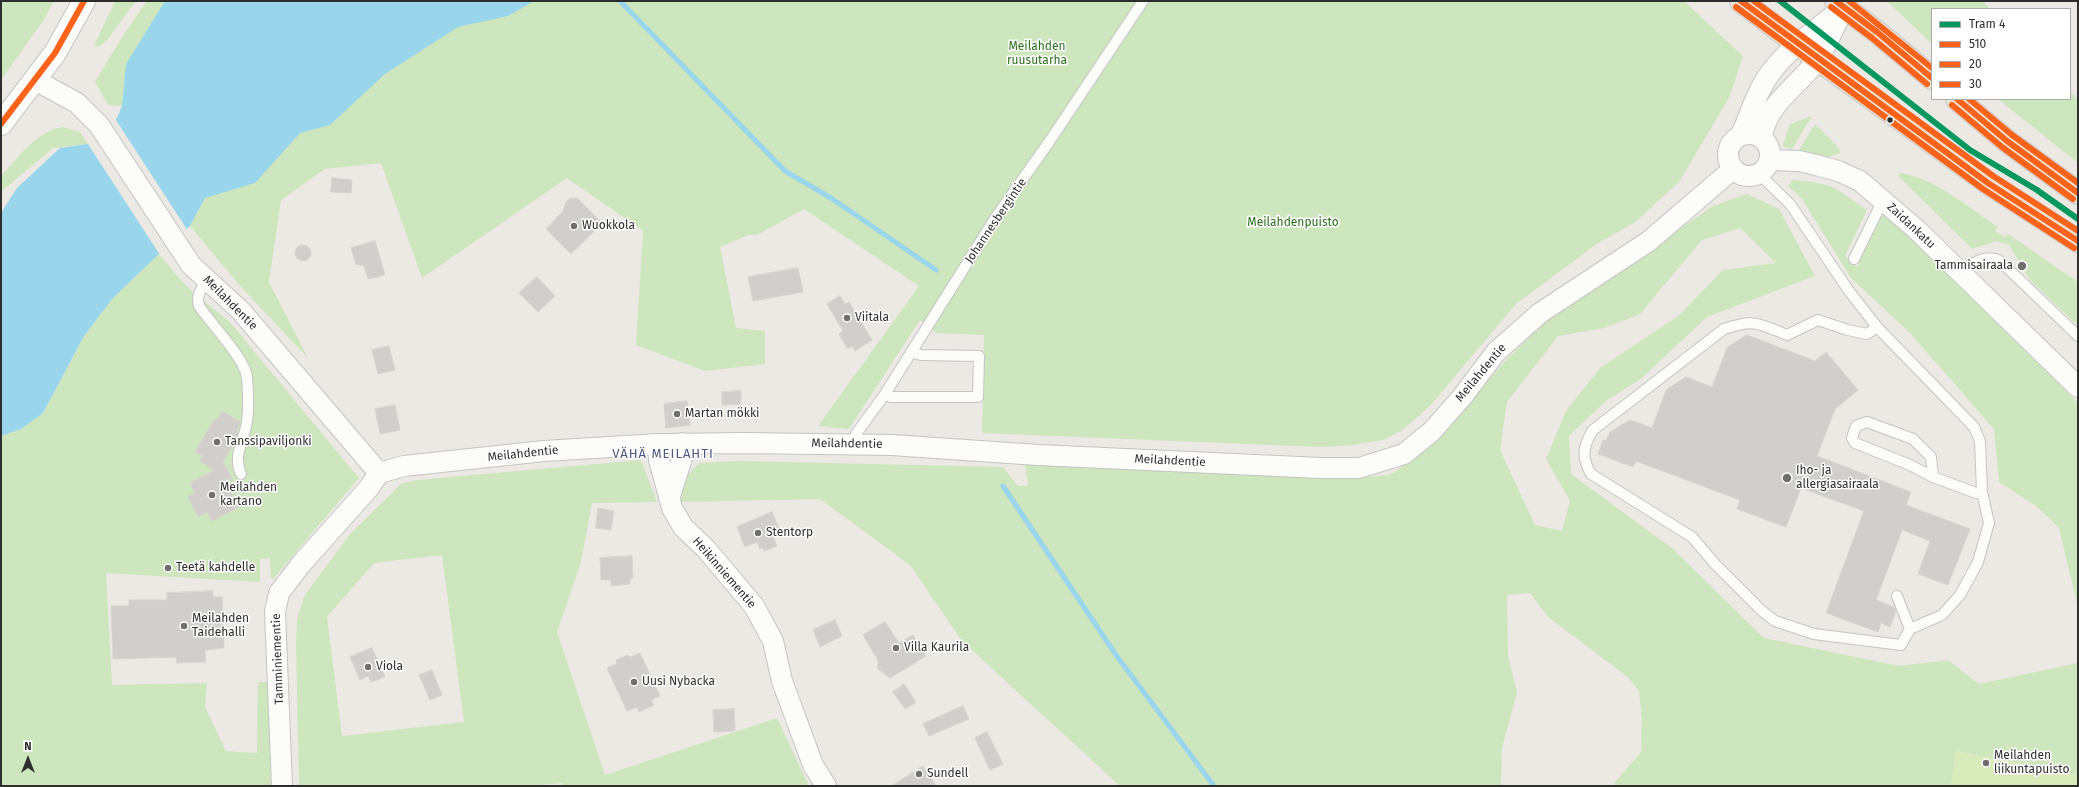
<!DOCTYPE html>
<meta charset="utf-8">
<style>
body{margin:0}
#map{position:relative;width:2079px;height:787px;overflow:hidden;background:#ece8e4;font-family:"Fira Sans",sans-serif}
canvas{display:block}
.frame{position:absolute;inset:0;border:2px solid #2e2e2e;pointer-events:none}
.legend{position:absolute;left:1931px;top:8px;width:140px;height:92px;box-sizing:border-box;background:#fff;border:1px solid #ababab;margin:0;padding:5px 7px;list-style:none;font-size:12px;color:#2e2e2e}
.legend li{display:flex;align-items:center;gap:8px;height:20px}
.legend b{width:20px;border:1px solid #ababab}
.north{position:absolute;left:8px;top:739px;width:40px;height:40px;-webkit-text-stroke:3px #fff;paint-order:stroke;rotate:0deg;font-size:11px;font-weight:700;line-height:16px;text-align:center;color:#2e2e2e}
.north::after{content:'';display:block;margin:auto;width:14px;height:18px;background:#2e2e2e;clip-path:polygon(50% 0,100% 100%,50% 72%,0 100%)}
</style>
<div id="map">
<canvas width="2079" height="787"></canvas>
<div class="frame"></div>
<ul class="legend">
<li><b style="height:5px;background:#00985f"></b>Tram 4</li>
<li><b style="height:5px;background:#ff6319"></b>510</li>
<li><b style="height:5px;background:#ff6319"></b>20</li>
<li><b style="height:5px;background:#ff6319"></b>30</li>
</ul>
<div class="north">N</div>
</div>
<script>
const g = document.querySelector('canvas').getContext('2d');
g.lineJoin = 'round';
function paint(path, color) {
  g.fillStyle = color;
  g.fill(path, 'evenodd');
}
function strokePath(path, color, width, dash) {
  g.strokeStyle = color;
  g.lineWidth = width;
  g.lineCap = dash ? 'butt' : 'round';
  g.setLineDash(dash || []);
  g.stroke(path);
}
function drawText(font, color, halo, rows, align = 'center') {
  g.font = font + ' "Fira Sans",sans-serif';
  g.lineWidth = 3;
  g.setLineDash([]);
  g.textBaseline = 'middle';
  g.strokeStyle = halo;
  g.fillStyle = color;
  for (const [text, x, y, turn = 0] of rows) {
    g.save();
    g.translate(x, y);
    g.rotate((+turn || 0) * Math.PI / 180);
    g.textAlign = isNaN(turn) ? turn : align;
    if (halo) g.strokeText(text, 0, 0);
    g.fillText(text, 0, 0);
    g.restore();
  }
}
paint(new Path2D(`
 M1,1h53l-9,17 -44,62z
 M115,1h21l-29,39 -7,6h-6z
 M147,1h46l-71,105 -14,-1 -13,-23 27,-45z
 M370,1h1314l59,55 -13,40 -51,86 -45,41 -36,20 -82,61 -86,102 -29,25 -18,9 -30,5 -32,2 -339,-14 2,-98 -48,-2 -16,-13 -71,109 -31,-3 101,-140 -115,-77 -47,26h-9l-28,12 16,81 29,3v33l-60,7 -69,-26 7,-114 -76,-53 -145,100 -41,-115 -56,6 -44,31 -12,82 39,76 -67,-71 -51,-61 15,-28z
 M1887,1h96l7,8h-58v35z
 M2070,92l8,7v64l-80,-64h72z
 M1812,116l-20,33 -8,-2 -1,-2 7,-21z
 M1815,124l24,24 1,5 -14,5 -28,-6z
 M63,127l17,5 7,10v2l-34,4 -52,44v-16c18,-19 35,-45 62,-49z
 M1902,173c36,7 66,34 96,54l-3,4 10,6 3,-3 70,48v44l-48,-46 -21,-35 -13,-4 -24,8 -75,-74z
 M1792,180l22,2 19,5 34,23 -22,46 12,11 22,-48 7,-6 192,190v205l-19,-80 -22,-21 -38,-25 -5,-53 -84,-96 -59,-55 -49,-79 -14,-13z
 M1747,194l32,15 36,67 -108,41 -65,61 -36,23 -37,35 2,38 102,75 91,89 135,28 49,-6 31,24 99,-21v112l-122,-24 -5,35h-336v-4l26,-30 1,-32 -3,-29 -10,-13 -81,-61 -18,-24 -23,2 1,61 9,36 -15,56 -1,38h-381l-158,-145 -52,-76 -90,-66 -139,3 1,-21 17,-18 41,-2 263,6 15,19h10l-3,-23 326,15 39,-3 46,-33 69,-81 44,-43 164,-112zM1740,228l36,35 -53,7 -45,46 -78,52 -34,43 -20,48 24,42 -8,30 -27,-6 -35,-75 7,-48 51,-66 46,-8 36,-14 62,-74z
 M159,254l22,26 15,15 33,26 130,157 -86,101 -2,-1 -1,-20 -10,1v23l-154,-9 6,112 95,-2 -2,24 21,44 31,2 1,-71h11l2,104h-270v-350l20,-7 22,-16 41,-77 29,-38z
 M641,460l16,42 -65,1 -11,59 -24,70 48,143 172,-57 32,68h-247v-3l-35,3h-228l-3,-143 1,-23 7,-24 46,-62 51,-50 16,-4zM442,555l22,167 -122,14 -15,-119 47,-54z`), '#cee6be');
paint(new Path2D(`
 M1956,751l122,24v11h-127z`), '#d9eabb');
paint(new Path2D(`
 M165,1h369l-26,15 -50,11 -73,47 -55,51 -30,8 -45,50 -50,15 -15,28 -31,28 -46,44 -29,38 -41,77 -22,16 -20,7v-223l16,-25 43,-40 27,-4 30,-26 5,-12 4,-42z`), '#99d6ec');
paint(new Path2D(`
 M114,117l74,114 -28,24 -74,-114z`), '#ece8e4');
strokePath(new Path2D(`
 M620,1l165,170 46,27 105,72
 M1003,486l113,169 98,131`), '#99d6ec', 5);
const building = new Path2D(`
 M332,178l20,2 -1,13 -20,-1z
 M577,198l25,25 -31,31 -25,-25 17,-18 3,-9 3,-3z
 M375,241l10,34 -17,4 -4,-13 -8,-2 -5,-16z
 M295 253a8 8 0 1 1 16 0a8 8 0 1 1-16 0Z
 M798,268l5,24 -50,9 -5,-24z
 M537,277l18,19 -17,16 -19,-19z
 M840,296l5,8 4,-2 23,38 -17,11 -3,-5 -4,3 -9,-15 4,-3 -16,-27z
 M1747,335l68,26 11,-9 32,38 -23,19 -18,47 94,36 -5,13 64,24 -22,56 -30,-11 12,-33 -28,-11 -26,70 18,7 2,4 -6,16 -9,-4 -3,9 -52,-19 38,-102 -63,-23 -15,39 -49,-18 3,-9 -104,-39 -3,6 -35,-13 5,-14 3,1 4,-9 20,-12 22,8 14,-38 20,-13 26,10 15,-39z
 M389,346l6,24 -17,4 -6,-24z
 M741,391v13l-19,1v-13z
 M687,401l3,24 -24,3 -2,-24z
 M395,405l5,25 -20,4 -5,-25z
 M222,411l18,11 -4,10h2l-1,4 -14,26 10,19 -5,-3 -4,2 15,27 -27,14 -5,-9 -9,5 -10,-20 7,-4 -5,-10 25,-13 -15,-9 3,-5 -8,-4 19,-32 4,-1z
 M598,508l16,3 -3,19 -15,-2z
 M772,512l8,19 -8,3 5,12 -13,5 -1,-3 -3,1 -3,-7 -12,5 -8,-20z
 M632,556l1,22h-3v6l-19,2v-6h-10l-1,-22z
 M213,591v6h9l2,51 -19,2 1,12 -29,1 -1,-6 -63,2 -2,-53h18v-6h38v-7z
 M835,620l7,16 -22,11 -7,-17z
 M885,622l14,21 14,-8 13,21 -36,22 -12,-9v-9l-15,-25z
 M372,648l13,29 -14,5 -3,-6 -8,4 -10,-23z
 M640,653l20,43 -9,4 3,5 -15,7 -2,-5 -10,4 -20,-43 10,-4 -1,-4 12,-5 2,2z
 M432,670l10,25 -12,5 -11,-25z
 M904,684l12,18 -11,7 -12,-17z
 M963,706l6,13 -40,17 -6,-12z
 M734,709l1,22 -21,1 -1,-22z
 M987,732l16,32 -13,6 -15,-32z
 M923,766l13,20h-44z`);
paint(building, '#d1cecb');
strokePath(building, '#d7d4d0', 1);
const lane = new Path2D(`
 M1759,174l31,30 59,87 28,36 97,100 6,14 2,51 7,31 -11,39 -18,33 -18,20 -32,14 -9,16 -87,-11 -39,-13 -13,-10 -46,-46 -24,-28 -101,-63c-10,-17 -8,-28 2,-44l131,-101c31,-10 34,-6 63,6l31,-15 30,10 19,4 10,-7
 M1854,259l29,-59
 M1959,272c13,-8 26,-19 41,-11l78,75
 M207,280c-6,9 -11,15 -8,26 12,18 45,51 48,71 1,13 2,31 0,44 -2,19 -15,33 -6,53
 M885,394l6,3h87l1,-41 -58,-1 -10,-3
 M854,444l2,-10 29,-40 111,-177 53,-75 94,-141
 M1933,477l-2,-20 -18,-18 -46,-17 -11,4 -4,12 3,5 55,22 23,12 43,16 6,-1
 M1897,596l13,33`);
const street = new Path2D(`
 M35,80l42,23 22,22 92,140 50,46 138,162 25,-7 140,-15 114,-7 87,-1 147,2 146,10 283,13h38l45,-14 28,-23 30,-34 34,-45 44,-39 109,-72 84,-72
 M1728 155a21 21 0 1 1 42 0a21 21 0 1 1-42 0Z
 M1741,135c9,-20 16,-45 30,-63 20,-26 48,-44 73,-65
 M1762,138c3,-34 38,-53 56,-79 9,-14 15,-30 23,-45
 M1770,160l29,1 17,4 22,6 22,10 56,48 162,158
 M658,444l1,16 13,48 11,19 23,22 48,57 19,35 9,40 31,84 13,21
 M670,496l12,-38v-15
 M282,786l-7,-174 4,-19 23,-30 67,-75 10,-15`);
const secondary = new Path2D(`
 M1,124l54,-71 29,-52`);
const primary = new Path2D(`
 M1741,1l56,43 191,139 90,58
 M1836,1l41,31 55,46
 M1957,99l50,42 71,52`);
strokePath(lane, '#c5c4c5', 12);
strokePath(street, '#c5c4c5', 22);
strokePath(secondary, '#c5c4c5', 24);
strokePath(primary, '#c6c5c4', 24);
strokePath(lane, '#fcfcfb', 10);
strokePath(street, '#fcfcfb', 20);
strokePath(secondary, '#fcfcfb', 22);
strokePath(primary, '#e8e4d6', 22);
strokePath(new Path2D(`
 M1741,1l247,182 90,58
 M1836,1l41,31 55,46
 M1957,99l50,42 71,52
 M1,124l54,-71 29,-52`), '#ff6319', 6);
strokePath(new Path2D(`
 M1736,7l247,182 91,59
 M1831,7l41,31 55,46
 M1952,105l50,42 71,52`), '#ff6319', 6);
strokePath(new Path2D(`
 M1754,1l239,175 85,55
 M1849,1l83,67
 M1969,99l43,36 66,48`), '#ff6319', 6);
strokePath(new Path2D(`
 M1780,1l190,149 67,40 41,29`), '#00985f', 6);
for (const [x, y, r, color] of [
 [1890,120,3.5,"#2e2e2e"],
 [574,226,4,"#706f6e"],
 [2022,266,5,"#706f6e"],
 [847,318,4,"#706f6e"],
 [677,414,4,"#706f6e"],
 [217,442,4,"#706f6e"],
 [1787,478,5,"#706f6e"],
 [212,495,4,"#706f6e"],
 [758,533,4,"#706f6e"],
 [168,568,4,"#706f6e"],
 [184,626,4,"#706f6e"],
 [896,648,4,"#706f6e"],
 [368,667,4,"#706f6e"],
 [634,682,4,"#706f6e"],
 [1986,763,4,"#706f6e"],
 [919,774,4,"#706f6e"]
]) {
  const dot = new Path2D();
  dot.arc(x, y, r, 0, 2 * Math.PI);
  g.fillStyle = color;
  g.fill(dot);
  strokePath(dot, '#fff', 1.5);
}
drawText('12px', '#2c6e1b', '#fff', [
 ["Meilahden",1037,47],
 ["ruusutarha",1037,61],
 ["Meilahdenpuisto",1293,223]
]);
drawText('12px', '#2e2e2e', '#fff', [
 ["Johannesbergintie",996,221,-56],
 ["Zaidankatu",1911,226,43],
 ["Meilahdentie",230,303,45],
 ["Meilahdentie",1481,373,-50],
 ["Meilahdentie",847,444,1],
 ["Meilahdentie",523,454,-6],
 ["Meilahdentie",1170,461,3],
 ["Heikinniementie",724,573,49],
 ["Tamminiementie",278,659,-92]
]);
drawText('12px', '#2e2e2e', '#fff', [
 ["Wuokkola",582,226],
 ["Tammisairaala",2013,266,"right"],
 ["Viitala",855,318],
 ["Martan mökki",685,414],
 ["Tanssipaviljonki",225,442],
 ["Iho- ja",1796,471],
 ["allergiasairaala",1796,485],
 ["Meilahden",220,488],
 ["kartano",220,502],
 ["Stentorp",766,533],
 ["Teetä kahdelle",176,568],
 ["Meilahden",192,619],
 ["Taidehalli",192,633],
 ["Villa Kaurila",904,648],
 ["Viola",376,667],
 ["Uusi Nybacka",642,682],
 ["Meilahden",1994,756],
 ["liikuntapuisto",1994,770],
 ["Sundell",927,774]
], 'left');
g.letterSpacing = '1px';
drawText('13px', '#4d5680', '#fff', [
 ["VÄHÄ MEILAHTI",663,454]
]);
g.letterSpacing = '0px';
</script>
